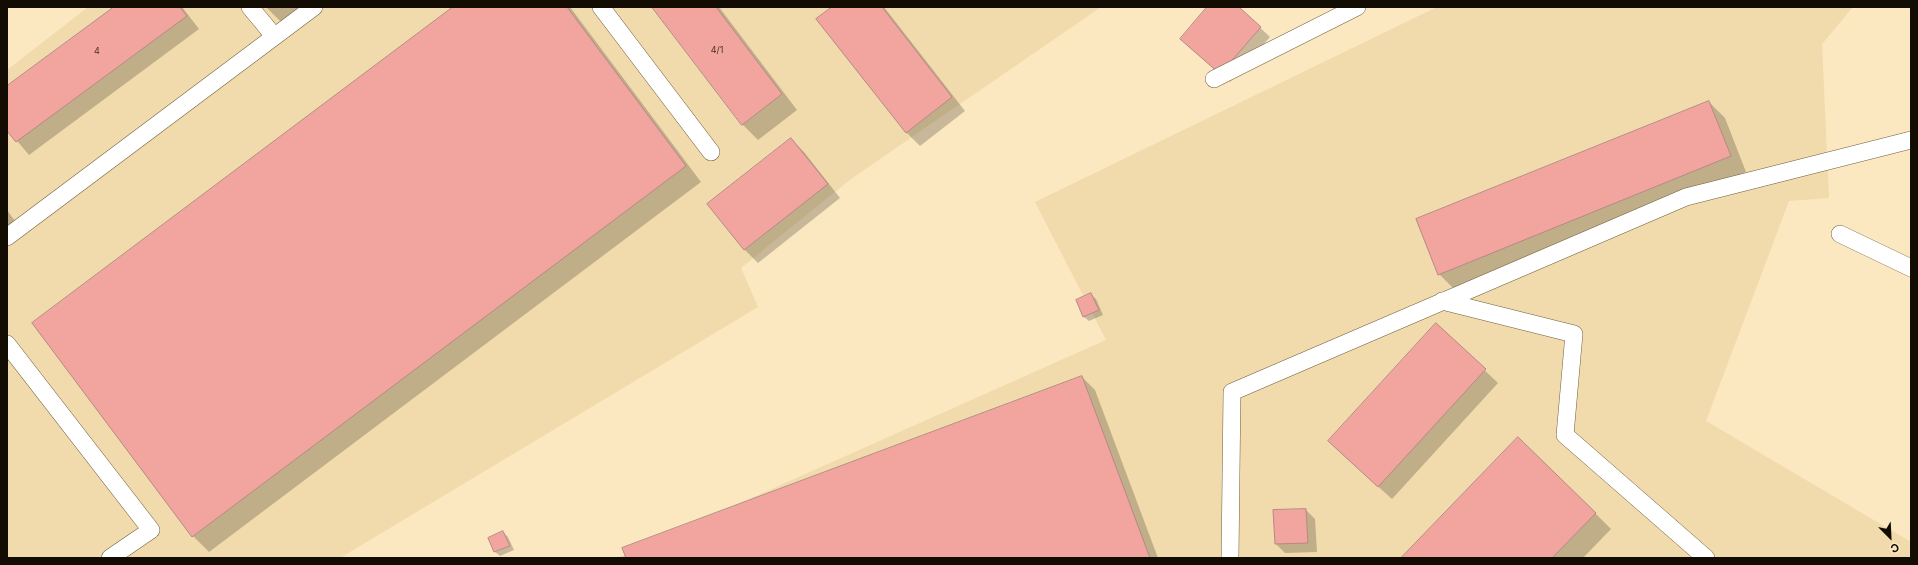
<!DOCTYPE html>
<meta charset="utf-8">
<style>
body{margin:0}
#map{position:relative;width:1918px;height:565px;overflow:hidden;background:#fbe7c0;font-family:Inter,sans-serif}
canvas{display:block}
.frame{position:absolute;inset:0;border:8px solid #130c02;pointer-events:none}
.north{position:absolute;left:1870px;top:517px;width:40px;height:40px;-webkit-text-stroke:3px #fbe7c0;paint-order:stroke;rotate:156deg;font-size:11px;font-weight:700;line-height:16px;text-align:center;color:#130c02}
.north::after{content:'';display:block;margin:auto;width:14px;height:18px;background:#130c02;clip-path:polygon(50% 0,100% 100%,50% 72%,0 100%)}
</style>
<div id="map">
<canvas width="1918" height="565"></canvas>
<div class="frame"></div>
<div class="north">С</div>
</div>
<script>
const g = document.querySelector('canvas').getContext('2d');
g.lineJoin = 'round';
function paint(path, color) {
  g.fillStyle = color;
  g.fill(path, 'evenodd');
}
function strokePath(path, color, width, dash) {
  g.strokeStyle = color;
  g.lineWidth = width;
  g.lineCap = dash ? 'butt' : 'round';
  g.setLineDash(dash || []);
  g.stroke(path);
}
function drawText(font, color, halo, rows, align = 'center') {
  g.font = font + ' Inter,sans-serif';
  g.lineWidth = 4;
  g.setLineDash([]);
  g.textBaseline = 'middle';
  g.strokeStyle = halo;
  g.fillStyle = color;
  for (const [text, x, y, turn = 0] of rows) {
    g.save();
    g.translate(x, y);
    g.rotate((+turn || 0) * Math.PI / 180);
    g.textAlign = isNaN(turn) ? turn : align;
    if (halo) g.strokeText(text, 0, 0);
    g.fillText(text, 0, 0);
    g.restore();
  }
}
paint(new Path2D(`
 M88,7h1013l-250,172 -110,89 17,39 -418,251h-333v-488z
 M1437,7h416l-31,37 7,154 -40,3 -83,220 205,121v16h-1294l489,-218 -71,-138z`), '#f1daac');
paint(new Path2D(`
 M116,7h66l17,22 -170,126 -22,-26v-41z
 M266,7h38l-22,16z
 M455,7h115l131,175 -492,370 -16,-16z
 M653,7h66l78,103 -39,30 -16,-16z
 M833,7h51l81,104 -45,35 -13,-13 -89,-114z
 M1209,7h29l32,30 -40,45 -40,-34z
 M1709,102l16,16 21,54 -291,118 -16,-16z
 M791,139l13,13 36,46 -82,65 -13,-13 -37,-46z
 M7,210l8,11 -8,6z
 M1091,295l5,4 7,16 -14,6 -5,-4 -7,-16z
 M1436,324l62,59 -106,116 -50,-45z
 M1082,377l13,13 63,168h-531z
 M1306,510l9,9 2,33 -32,1 -9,-9z
 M1595,513l16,16 -28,29h-181z
 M503,532l5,5 6,13 -14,6 -5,-4z`), '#0003');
const building = new Path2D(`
 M114,7h66l7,9 -171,126 -9,-11v-45z
 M453,7h114l119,159 -494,371 -160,-214z
 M652,7h64l66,87 -40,31z
 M832,7h50l70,90 -46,36 -90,-114z
 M1207,7h32l22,20 -41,47 -40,-35z
 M1709,101l22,55 -293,119 -22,-56z
 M791,138l37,46 -84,66 -37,-46z
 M1091,293l8,17 -16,7 -7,-17z
 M1436,323l50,46 -108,118 -50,-46z
 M1082,376l68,182h-524l-4,-10z
 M1518,437l78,76 -44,45h-151z
 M1306,509l2,34 -33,1 -2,-34z
 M503,531l7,15 -16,6 -6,-14z`);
paint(building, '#f1a59e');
strokePath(building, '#b68985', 1);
const lane = new Path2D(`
 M250,7l24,29
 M601,7l110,145
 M1214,79l143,-72
 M1840,234l71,34
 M7,237l307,-230
 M1442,301l132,33 -9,101 141,123
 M7,344l144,186 -41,28
 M1230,558l2,-166 454,-195 225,-57`);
strokePath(lane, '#705f3c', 18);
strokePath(lane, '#fff', 17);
drawText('9px', '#4a3229', null, [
 ["4/1",717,50],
 ["4",97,51]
]);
</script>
